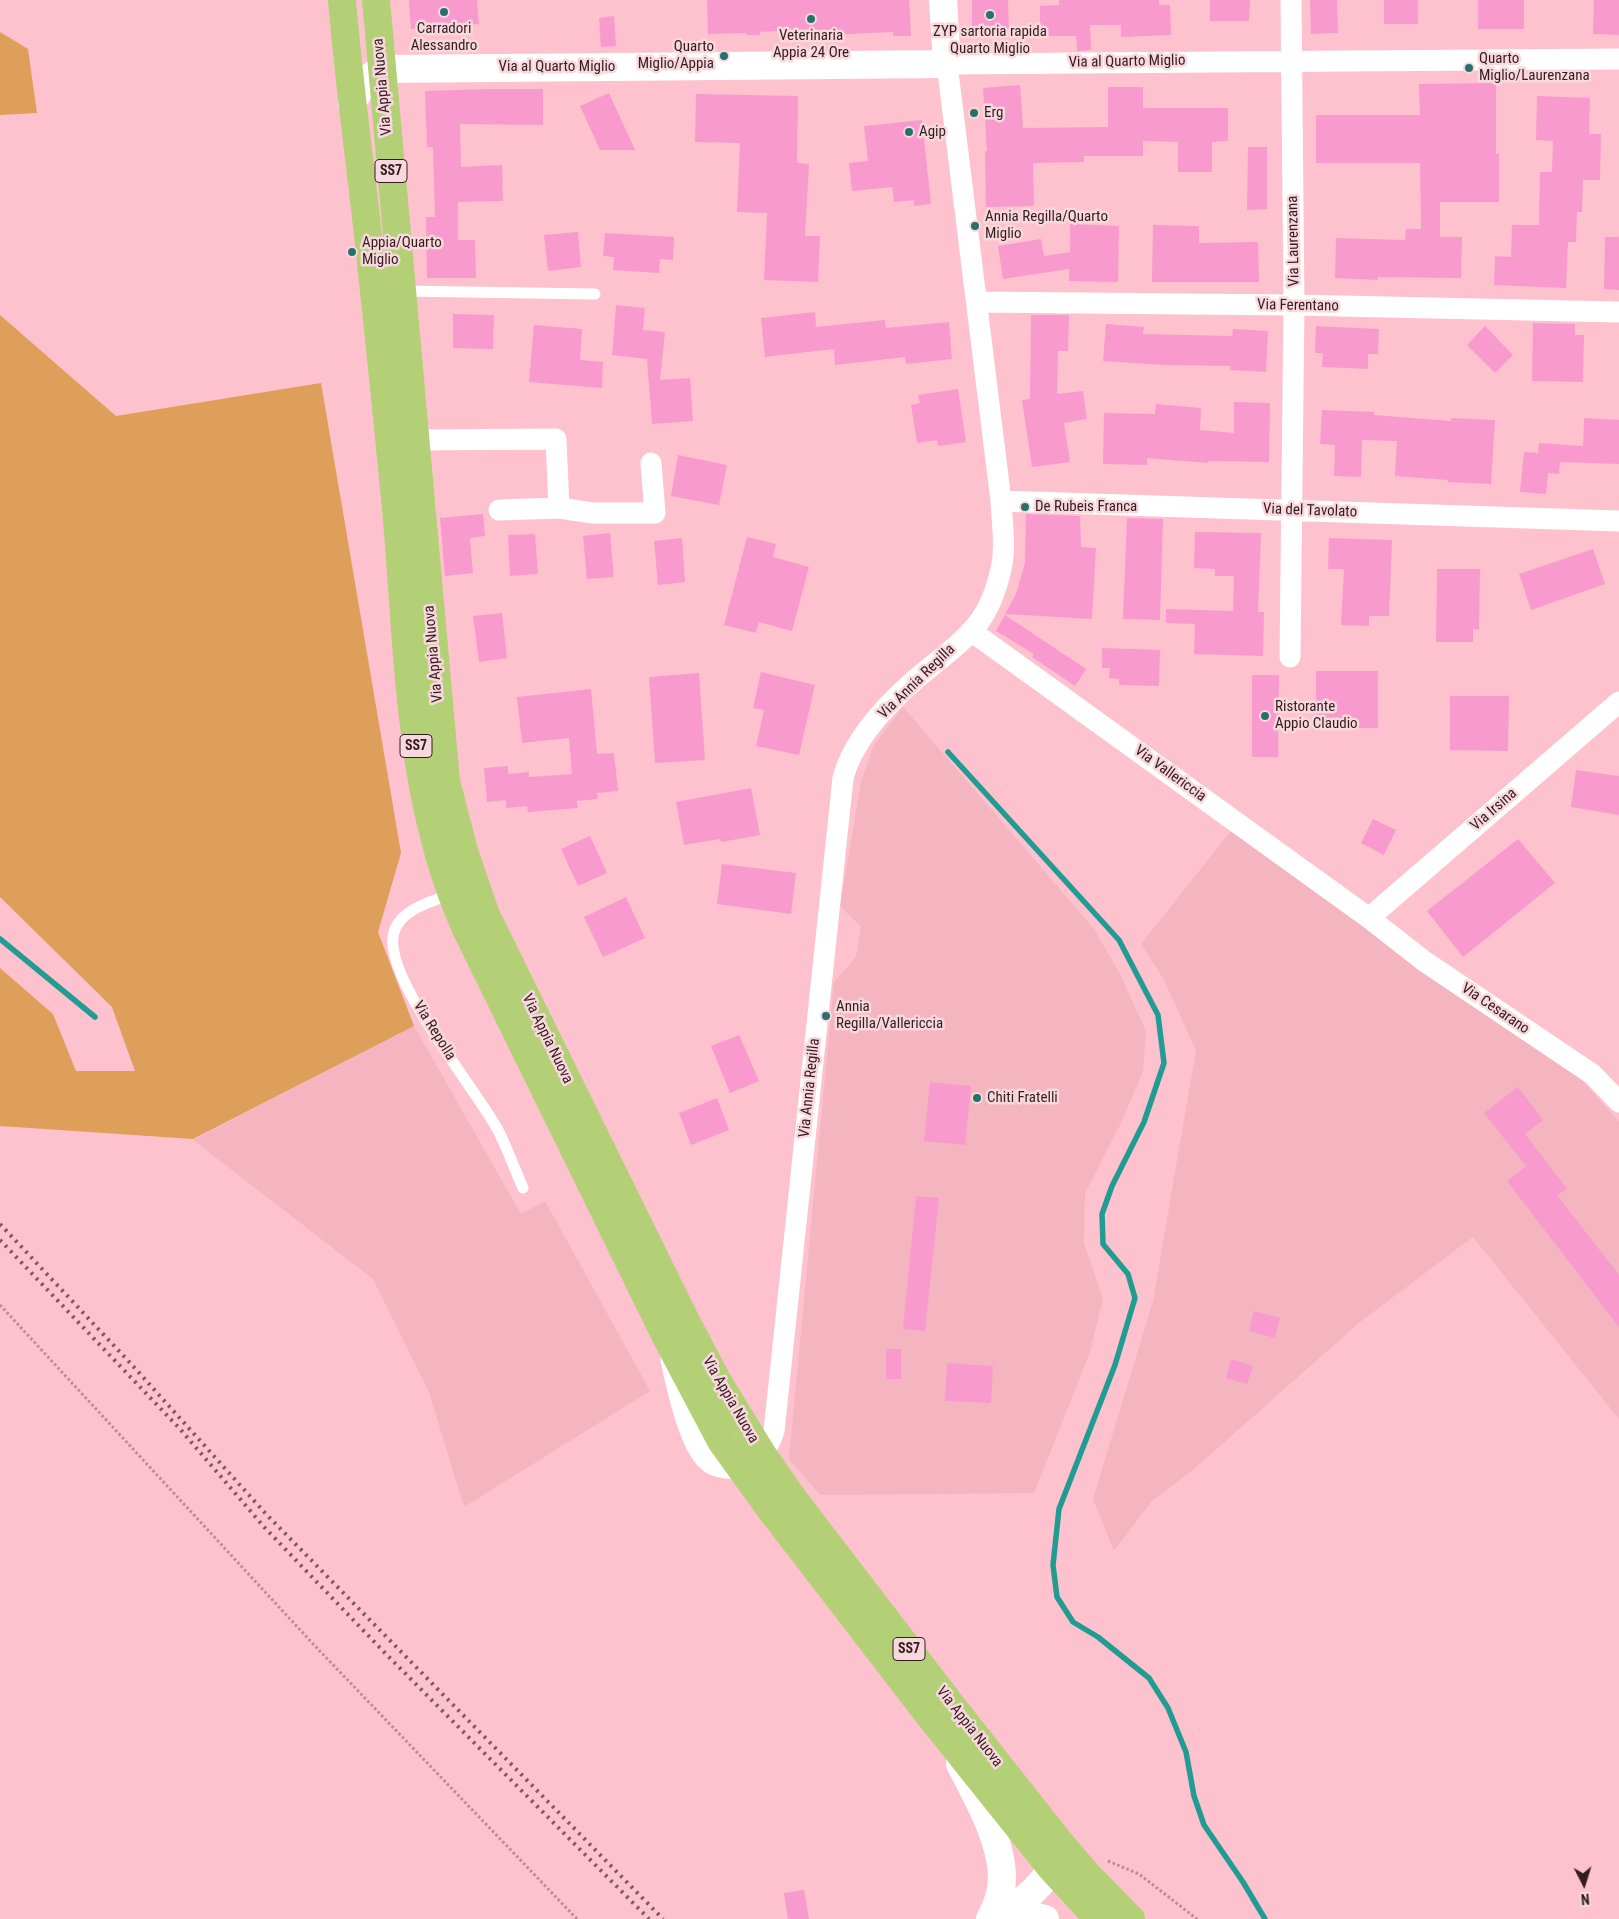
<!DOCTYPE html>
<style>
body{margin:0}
#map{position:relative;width:1619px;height:1919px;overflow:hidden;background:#fdc2cd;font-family:"Roboto Condensed",sans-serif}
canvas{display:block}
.north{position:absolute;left:1559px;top:1859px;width:50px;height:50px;-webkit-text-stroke:4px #f7d8dd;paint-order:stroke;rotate:175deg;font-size:14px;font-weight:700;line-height:20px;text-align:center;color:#361b21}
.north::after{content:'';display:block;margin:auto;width:18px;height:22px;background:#361b21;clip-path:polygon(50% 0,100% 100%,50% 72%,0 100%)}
</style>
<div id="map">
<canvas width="1619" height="1919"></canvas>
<div class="north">N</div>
</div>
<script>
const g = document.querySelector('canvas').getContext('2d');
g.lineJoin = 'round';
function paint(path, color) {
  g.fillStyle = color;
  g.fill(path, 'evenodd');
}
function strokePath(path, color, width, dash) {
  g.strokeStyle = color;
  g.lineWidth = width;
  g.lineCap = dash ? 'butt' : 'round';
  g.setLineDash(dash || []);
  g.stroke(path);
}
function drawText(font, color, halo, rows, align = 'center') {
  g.font = font + ' "Roboto Condensed",sans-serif';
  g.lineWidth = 5;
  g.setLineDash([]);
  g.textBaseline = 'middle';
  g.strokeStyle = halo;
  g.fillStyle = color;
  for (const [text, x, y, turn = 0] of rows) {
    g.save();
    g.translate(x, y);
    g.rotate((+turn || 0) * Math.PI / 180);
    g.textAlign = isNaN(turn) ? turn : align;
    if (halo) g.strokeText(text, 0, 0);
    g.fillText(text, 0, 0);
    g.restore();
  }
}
paint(new Path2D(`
 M903,707l191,222 25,43 27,59 -3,40 -23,54 -35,68 -1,50 19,56 -13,53 -56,141 -214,2 -31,-36 45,-477 22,-25 5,-30 -21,-21 21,-124 13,-37z
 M1231,831l344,241 44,50v297l-146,-182 -113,85 -165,146 -44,34 -37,49 -21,-52 60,-198 43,-251 -33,-72 -22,-34z
 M414,1026l107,188 24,-13 105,190 -186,116 -35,-115 -56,-113 -180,-139z`), '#f4b4c0');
paint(new Path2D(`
 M0,32l28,17 9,64 -37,2z
 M0,315l116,101 205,-33 80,470 -23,79 36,94 -221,113 -193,-13v-158l53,46 23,57h59l-23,-64 -112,-110z`), '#de9f5b');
strokePath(new Path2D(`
 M948,752l171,188 39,75 6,48 -20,59 -32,64 -10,28 1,30 25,30 7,24 -20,67 -56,144 -6,56 4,32 16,25 25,15 51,41 19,30 18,44 8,44 10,29 39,57 22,37
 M0,939l95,78`), '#219c92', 5.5);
paint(new Path2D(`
 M409,0h68l2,24 -68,5z
 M707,0h202l2,36h-18v-4l-63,3v4l-36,1v-10l-34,2v3h-14v-2l-38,1z
 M972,0h36l1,30 -37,1z
 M1059,0h100v5h11l1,30 -50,2v-12h-31l1,25 -14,1 -1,-15h-36v-30l19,-1z
 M1210,0h40l-1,21h-39z
 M1310,0h27l1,33 -27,1z
 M1384,0h34v24h-34z
 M1478,0h46v29h-46z
 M1594,0h25v35l-26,-1z
 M614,16l2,30 -15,1 -2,-29z
 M1496,83v71h3v48h-59v35h22l-1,41 -83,-1v3l-43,-2 1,-40 69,2 1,-11h15l-1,-66h-104v-48h104l-1,-31z
 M1020,85l3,43 85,-1v-40h35v21h85v33l-16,1v30h-34v-30l-35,-1v15h-59v6l-51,1 1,43 -48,1 -1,-56h2l-4,-63z
 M489,89h54v36l-83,-1 1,43 41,-2 1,36 -45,1v38h17l1,38h-49l-1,-61h9l-2,-70h-6l-2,-56z
 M609,93l26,57h-35l-20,-44z
 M696,94l102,2 -1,67 12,1 -4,72h15l-2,46 -54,-2 3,-67 -30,-1 3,-69 -45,-1z
 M1537,96l53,2 -1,36h12l-1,46h-17l-1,32h-5l-1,30h-8l-2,46 -72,-3 1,-29 16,1 1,-32h27l1,-53h12l1,-31 -17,-1z
 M922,120l9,84 -17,2v-6l-20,2 -2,-15 -40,4 -3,-28 19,-2 -4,-35z
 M1248,147h19v62l-20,1z
 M1070,224l49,2 -1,56 -49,-1v-12l-66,10 -5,-33 43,-7 3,17 26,-4z
 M1153,225l46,1v17l59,-1 1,40h-107z
 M578,232l3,35 -33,4 -4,-36z
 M605,233l69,4 -1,23 -13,-1 -1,14 -46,-3 1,-13 -11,-1z
 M1605,237h14v53l-15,-1z
 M616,305l29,3 -2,22 22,2 -5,48 30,-2 3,43 -41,3 -5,-65 -35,-4z
 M815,312l1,15 69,-7 1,8 63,-6 3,37 -46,5 -1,-7 -70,8 -1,-16 -69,8 -4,-39z
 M453,314l41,1 -1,34 -40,-1z
 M1031,315h38l-1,36h-10l-1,43 26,-3 4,28 -23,4 6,39 -38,5 -10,-67 8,-1z
 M1533,323l42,1v11h9l-1,47 -51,-1z
 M1106,324l38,3 -1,7 89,2 1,-7 35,2 -2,41 -36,-2 1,-4 -66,-1 -62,-4z
 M534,325l48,4 -2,31 23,2 -1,26 -73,-6z
 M1316,326l63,3 -1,25h-10v15l-46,-2 1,-14h-8z
 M1485,326l28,29 -18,18 -28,-28z
 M958,389l8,53 -28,4 -1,-6 -20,3 -6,-38 9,-2 -2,-8z
 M1234,402l36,1 -1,59 -60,-1 -1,2 -61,-5v7l-44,-1 1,-51 51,1 1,-10 45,4 -1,22 34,3z
 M1322,410l52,2v3l77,6v-3l44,2 -4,64 -43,-2v-2l-53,-4 2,-35 -35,-1 -1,37 -27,-1 1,-31 -15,-1z
 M1584,418l35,2v44l-59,-2 -1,12 -11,-1 -2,21 -26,-2 4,-40 14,1 1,-10 44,3z
 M678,455l49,10 -8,40 -48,-9z
 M483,514l2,22 -15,2 3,35 -28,3 -5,-58z
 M1026,514l54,2 1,31 15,1 -4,71 -87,-5 11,-20 9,-31z
 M1127,518l36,1 -3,101 -37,-1z
 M1195,532l66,1 -3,79h6l-1,44 -69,-2 1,-30 -29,-1v-14l67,2 1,-35h-19v-7l-21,-1z
 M610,533l4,44 -27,2 -4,-43z
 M535,534l3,40 -28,2 -2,-41z
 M747,537l29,7 -3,13 36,10 -17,64 -33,-9 -3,11 -32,-8z
 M682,538l3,44 -27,3 -4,-44z
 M1329,538l63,2 -3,76h-20v10l-28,-1 3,-56h-16z
 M1593,549l12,35 -74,26 -12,-36z
 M1437,569h43l-1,61 -6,-1v13h-37z
 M502,613l5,45 -28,4 -6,-46z
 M1005,615l81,54 -11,17 -43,-29 2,-3 -38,-23z
 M1102,648l58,2 -1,36 -40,-1v-6l-10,-1 1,-10h-8z
 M1316,671h62v57h-62z
 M761,672l54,13 -16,70 -43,-9 8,-36 -11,-2z
 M699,673l6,87 -50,3 -6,-86z
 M1252,675h27l-1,82h-26z
 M591,689l6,65 17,-1 4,38 -21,2 1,6 -21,2 1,7 -50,4 -1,-6 -21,2v-8l-19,2 -3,-34 24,-2v8l21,-2v5l43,-3 -3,-36 -47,5 -5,-46z
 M1450,696h59l-1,55 -58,-1z
 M1576,770l43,6v39l-48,-8z
 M751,788l9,47 -39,7 -1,-3 -36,6 -8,-43z
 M1373,819l23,11 -12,25 -23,-12z
 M590,836l17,37 -29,13 -17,-37z
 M1518,839l37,44 -92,74 -36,-46z
 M722,864l74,9 -5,41 -74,-10z
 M626,897l19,41 -42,19 -19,-40z
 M739,1035l20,46 -29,12 -19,-47z
 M930,1082l41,4 -6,59 -41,-4z
 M1518,1087l25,33 -18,14 42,55 -10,6 62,80v52l-112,-146 19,-15 -42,-53z
 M717,1098l12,32 -38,15 -12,-32z
 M916,1196l23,2 -14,133 -22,-2z
 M1254,1311l26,7 -5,20 -26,-7z
 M886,1349h15v30h-15z
 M1231,1359l22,7 -6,18 -21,-6z
 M947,1363l46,3 -2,37 -46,-2z
 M804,1890l5,29h-21l-4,-26z`), '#f89acd');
strokePath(new Path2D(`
 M0,1305l315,341 262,273
 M1108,1861l31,13 58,45`), '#bc8c95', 3, [2.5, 2.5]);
strokePath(new Path2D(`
 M402,291l193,3
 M451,894c-20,8 -47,14 -56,35 -19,42 84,163 104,203 9,18 16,38 24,56`), '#fff', 11);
strokePath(new Path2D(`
 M977,302l317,3 325,7
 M415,440l141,-1 3,69 -60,2
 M1001,501l618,20
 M559,508l34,5h62l-4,-50
 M971,631l398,287 55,43 168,113 27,28
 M1290,657l4,-352 -3,-305
 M1369,918l250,-216
 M671,1360c5,23 18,85 36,100 8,8 22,9 33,8 20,-2 28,-20 34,-37l69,-653c10,-39 44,-74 74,-100 21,-18 45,-34 62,-56 11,-15 18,-35 22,-53 5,-22 1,-46 0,-68l-54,-437 672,-5`), '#fff', 21);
strokePath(new Path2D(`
 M352,103l13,-22 16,-12 566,-5 -4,-64
 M960,1764c17,33 42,76 42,114 0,15 -5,28 -12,41
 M1003,1914l26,1 16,4
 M993,1919c27,-14 63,-40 64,-73`), '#fff', 28);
strokePath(new Path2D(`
 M342,0c7,85 19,169 28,253 9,82 17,163 25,245 14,145 10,296 71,431l200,408 55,104 49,68 157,204 124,155 47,51
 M376,0l70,781 18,70 22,64 198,402 33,63 46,75 30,43 160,209 105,133 29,34 44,45`), '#b4d077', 28);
strokePath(new Path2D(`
 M0,1224l133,142 133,148 397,405
 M0,1240l180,189 85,99 120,125 264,266`), '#7f5960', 4, [2.5, 5]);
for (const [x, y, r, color] of [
 [444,12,5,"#28716a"],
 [990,15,5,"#28716a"],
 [811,19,5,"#28716a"],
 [724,56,5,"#28716a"],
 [1469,68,5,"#28716a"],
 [974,113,5,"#28716a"],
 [909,132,5,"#28716a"],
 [975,226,5,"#28716a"],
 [352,252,5,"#28716a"],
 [1025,507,5,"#28716a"],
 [1265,716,5,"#28716a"],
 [826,1016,5,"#28716a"],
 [977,1098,5,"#28716a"]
]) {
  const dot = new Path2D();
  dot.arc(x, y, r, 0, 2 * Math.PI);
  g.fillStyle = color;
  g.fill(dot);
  strokePath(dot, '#f7d8dd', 2);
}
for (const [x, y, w] of [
 [391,171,32],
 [416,746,32],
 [909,1649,32]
]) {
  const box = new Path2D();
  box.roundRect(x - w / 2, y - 11.5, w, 23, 4);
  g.fillStyle = '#f7d8dd';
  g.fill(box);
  strokePath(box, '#361b21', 1);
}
drawText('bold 14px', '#361b21', null, [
 ["SS7",391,171],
 ["SS7",416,746],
 ["SS7",909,1649]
]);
drawText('15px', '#361b21', '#f7d8dd', [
 ["Carradori",444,29,"center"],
 ["Alessandro",444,46,"center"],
 ["ZYP sartoria rapida",990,32,"center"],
 ["Quarto Miglio",990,49,"center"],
 ["Veterinaria",811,36,"center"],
 ["Appia 24 Ore",811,53,"center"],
 ["Quarto",714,47,"right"],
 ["Miglio/Appia",714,64,"right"],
 ["Quarto",1479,59],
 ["Miglio/Laurenzana",1479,76],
 ["Erg",984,113],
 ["Agip",919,132],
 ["Annia Regilla/Quarto",985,217],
 ["Miglio",985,234],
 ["Appia/Quarto",362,243],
 ["Miglio",362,260],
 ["De Rubeis Franca",1035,507],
 ["Ristorante",1275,707],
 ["Appio Claudio",1275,724],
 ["Annia",836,1007],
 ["Regilla/Vallericcia",836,1024],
 ["Chiti Fratelli",987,1098]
], 'left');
drawText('15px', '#361b21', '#f7d8dd', [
 ["Via al Quarto Miglio",1127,62,-1],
 ["Via al Quarto Miglio",557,67],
 ["Via Appia Nuova",383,87,-95],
 ["Via Laurenzana",1294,241,-91],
 ["Via Ferentano",1298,306,1],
 ["Via del Tavolato",1310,511,2],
 ["Via Appia Nuova",434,654,-95],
 ["Via Annia Regilla",917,682,-44],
 ["Via Vallericcia",1170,774,36],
 ["Via Irsina",1494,810,-41],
 ["Via Cesarano",1495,1009,34],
 ["Via Repolla",434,1031,58],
 ["Via Appia Nuova",547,1039,64],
 ["Via Annia Regilla",810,1088,-84],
 ["Via Appia Nuova",730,1400,60],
 ["Via Appia Nuova",969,1727,52]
]);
</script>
